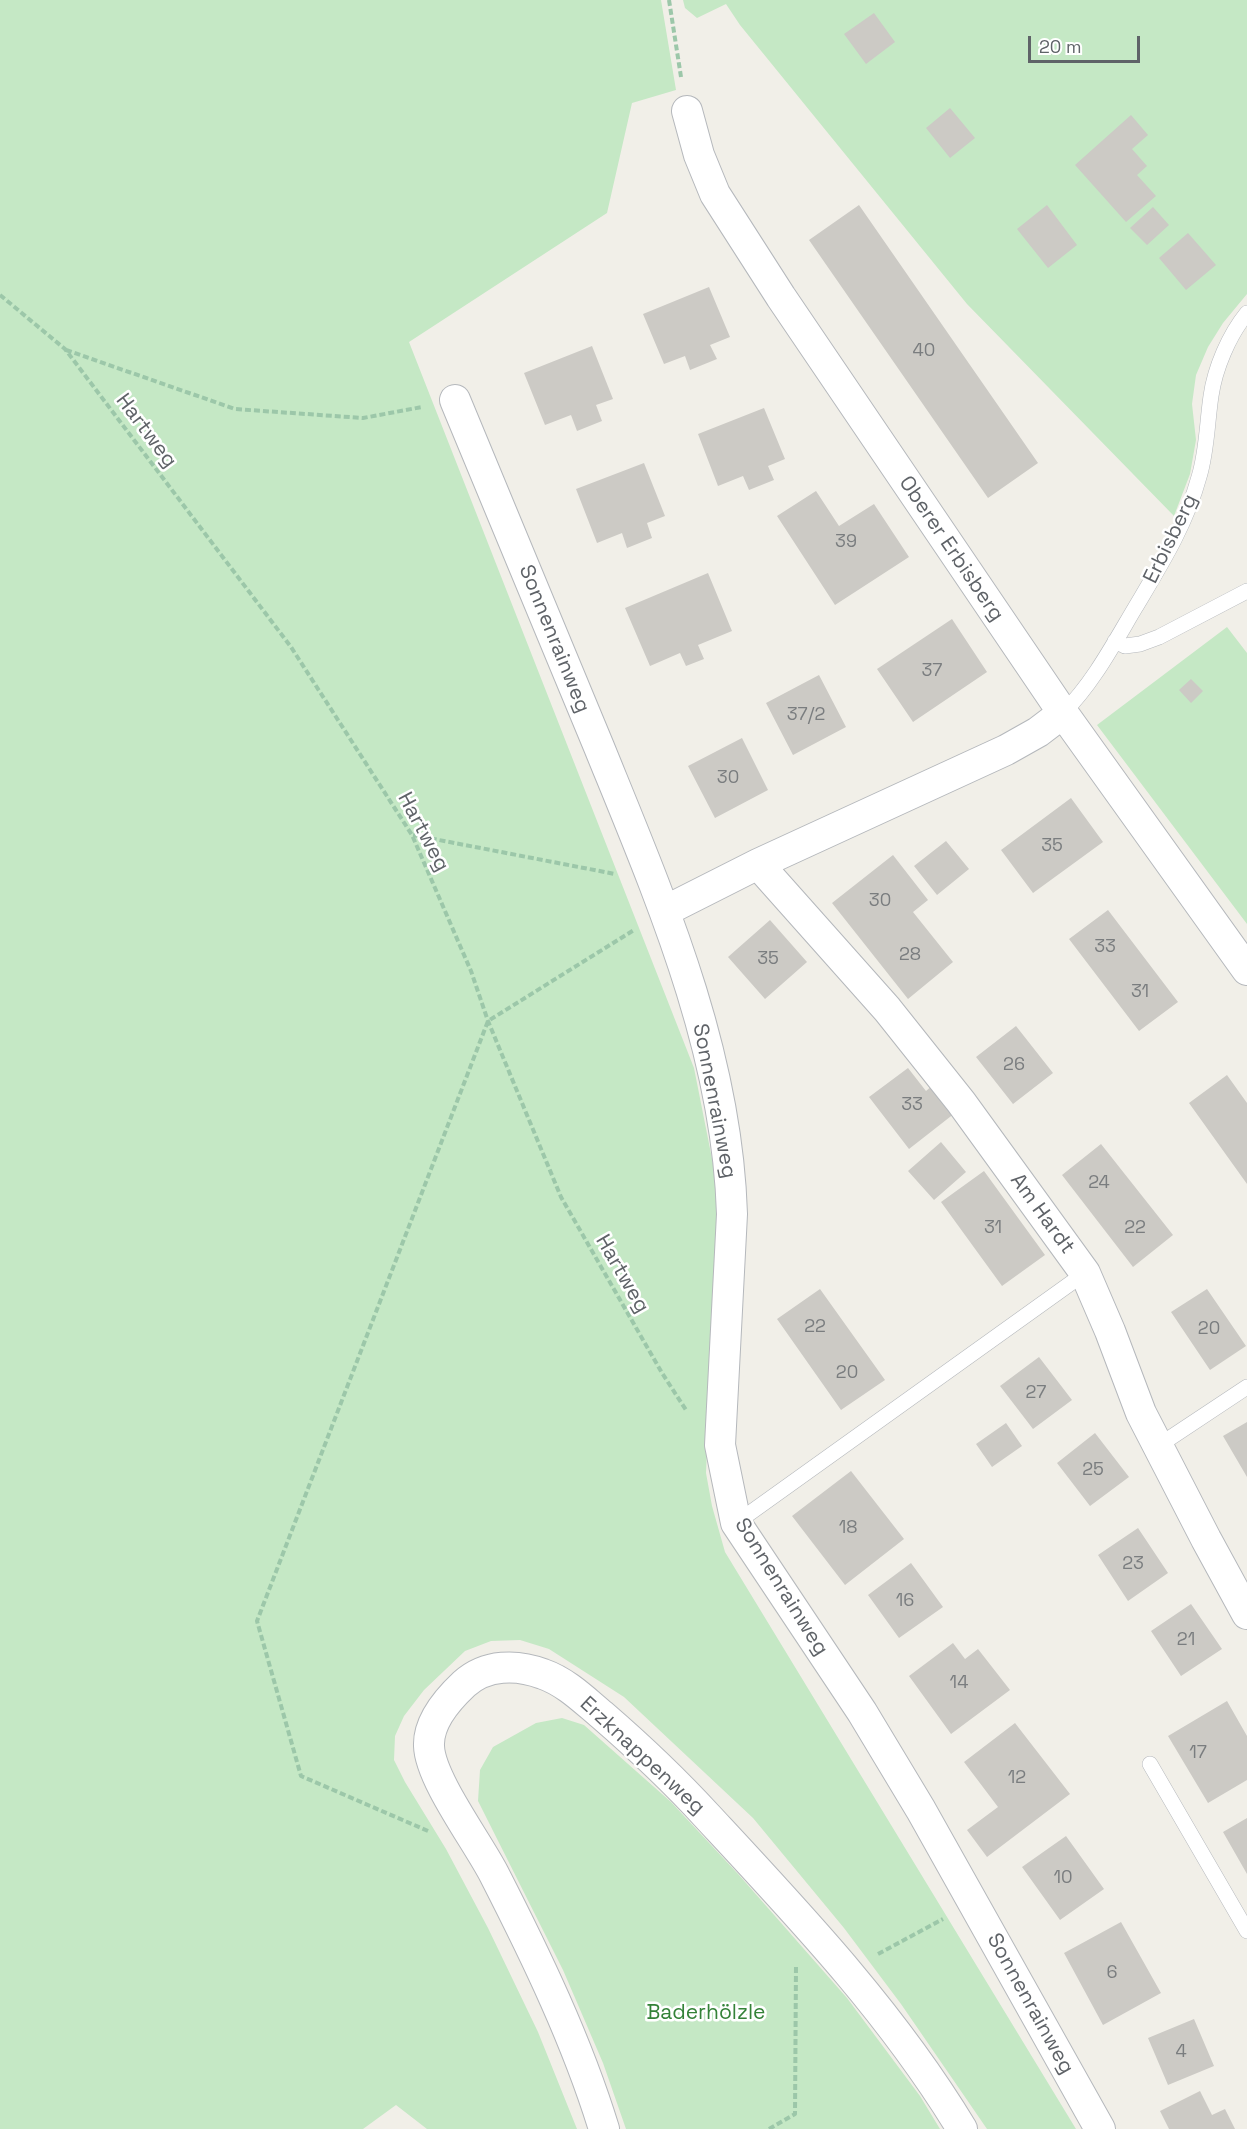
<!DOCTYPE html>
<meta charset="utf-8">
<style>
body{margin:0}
#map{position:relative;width:1247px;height:2129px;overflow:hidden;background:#f1efe8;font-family:"Space Grotesk",sans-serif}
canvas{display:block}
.scale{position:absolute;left:1028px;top:36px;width:112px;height:27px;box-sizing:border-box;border:3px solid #5f6368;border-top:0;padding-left:8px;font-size:18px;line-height:21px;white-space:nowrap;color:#5f6368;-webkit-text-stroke:4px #fff;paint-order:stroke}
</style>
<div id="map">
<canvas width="1247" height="2129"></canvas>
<div class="scale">20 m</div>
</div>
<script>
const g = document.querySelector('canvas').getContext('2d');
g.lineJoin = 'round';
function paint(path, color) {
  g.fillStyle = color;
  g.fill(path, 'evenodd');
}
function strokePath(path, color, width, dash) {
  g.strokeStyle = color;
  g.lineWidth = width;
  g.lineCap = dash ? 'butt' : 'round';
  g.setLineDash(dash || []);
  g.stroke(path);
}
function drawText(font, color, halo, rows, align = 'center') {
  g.font = font + ' "Space Grotesk",sans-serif';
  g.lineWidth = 5;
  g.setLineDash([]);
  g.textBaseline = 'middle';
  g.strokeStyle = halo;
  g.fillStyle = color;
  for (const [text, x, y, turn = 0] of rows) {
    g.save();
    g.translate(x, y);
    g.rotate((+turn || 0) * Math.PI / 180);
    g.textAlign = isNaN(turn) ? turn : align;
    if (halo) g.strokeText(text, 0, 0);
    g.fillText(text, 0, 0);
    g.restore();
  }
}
paint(new Path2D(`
 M0,0h661l15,90 -44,13 -25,110 -198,129 285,726 24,121 -12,284 6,33 13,46 351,577h-89l-86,-125 -57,-76 -91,-110 -129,-121 -75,-48 -29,-9 -29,1 -26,10 -41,39 -20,26 -9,20 -1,24 11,22 41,67 42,79 50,104 39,97h-150l-31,-24 -33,24h-363z
 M683,0h564v294l-24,29 -15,24 -12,28 -4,29 4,36 -6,34 -16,42 -207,-212 -227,-279 -14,-21 -29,14 -12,-10z
 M1227,627l20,26v271l-150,-199z
 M562,1718l22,7 87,77 68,73 108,123 73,98 20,33h-314l-23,-66 -40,-93 -85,-169 2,-31 13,-23 43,-24z`), '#c5e8c5');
paint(new Path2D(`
 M874,13l21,29 -29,22 -22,-30z
 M950,108l25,30 -25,20 -24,-30z
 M1131,115l17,20 -16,14 15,17 -10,9 19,21 -30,26 -51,-57z
 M859,205l179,258 -50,35 -179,-258z
 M1047,205l30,40 -29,23 -31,-39z
 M1153,207l16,18 -22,20 -17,-17z
 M1188,233l28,32 -30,25 -27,-32z
 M709,287l21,50 -20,8 7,14 -27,11 -5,-14 -21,8 -21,-50z
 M592,346l21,53 -17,6 6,16 -25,10 -6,-16 -26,10 -21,-52z
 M764,408l21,51 -17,7 6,14 -25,10 -6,-14 -25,10 -20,-52z
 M644,463l21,53 -18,7 5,15 -25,10 -5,-15 -25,10 -21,-54z
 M816,491l23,35 35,-22 35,53 -74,48 -58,-89z
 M708,573l24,58 -34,14 6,14 -18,7 -6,-13 -30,13 -25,-58z
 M952,619l35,53 -74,50 -36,-53z
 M819,675l27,52 -53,28 -27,-52z
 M1191,679l12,12 -12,12 -12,-13z
 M742,738l26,52 -53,28 -27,-52z
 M1071,798l32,44 -70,51 -32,-43z
 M946,841l23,28 -32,26 -23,-29z
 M893,855l35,45 -15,12 40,50 -45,37 -76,-96z
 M1108,910l70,92 -39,29 -70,-92z
 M770,920l37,42 -42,37 -37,-42z
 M1016,1026l37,47 -40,31 -37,-47z
 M908,1068l18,23 7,-6 22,28 -46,36 -40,-52z
 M1227,1075l20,28v81l-58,-81z
 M941,1142l25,30 -32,28 -26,-29z
 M1101,1144l72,91 -40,32 -71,-92z
 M984,1171l61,84 -43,31 -61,-84z
 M820,1289l65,91 -44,30 -64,-91z
 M1207,1289l39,57 -36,24 -39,-58z
 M1039,1357l33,43 -39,29 -33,-43z
 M1247,1422v55l-24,-41z
 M1006,1423l16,23 -30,21 -16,-23z
 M1095,1433l34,44 -39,29 -33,-43z
 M851,1471l53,68 -59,46 -53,-69z
 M1138,1528l30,45 -40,28 -30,-46z
 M911,1563l32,44 -44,31 -31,-43z
 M1191,1604l31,45 -41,27 -30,-45z
 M953,1643l12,16 13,-10 32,41 -59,44 -42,-58z
 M1227,1701l20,35v44l-39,23 -40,-67z
 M1015,1723l55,71 -83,63 -20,-27 31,-23 -34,-45z
 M1247,1818v56l-24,-42z
 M1066,1836l38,53 -44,31 -38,-53z
 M1121,1922l40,71 -58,32 -39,-72z
 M1194,2019l20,47 -46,19 -20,-47z
 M1200,2091l12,24 13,-6 10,20h-66l-9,-18z`), '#cccac5');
const lane = new Path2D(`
 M1115,641l10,5 15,-2 19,-7 88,-46
 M1063,713c30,-30 50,-68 72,-105 25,-42 51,-83 64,-131 8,-26 8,-54 12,-81 4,-28 18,-61 36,-83
 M1158,1446l89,-59
 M736,1523l349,-250
 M1150,1764l97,167`);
const street = new Path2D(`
 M687,111l12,44 16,39 66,103 282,416 184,257
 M455,400c48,116 96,232 144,347 61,150 128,303 133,467l-12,231 16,78 126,189 59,98 179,319
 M758,864l129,145 74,93 124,171 25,58 31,82 65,126 41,75
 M665,911l93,-47 248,-114 32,-18 25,-19
 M604,2129c-27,-88 -68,-173 -110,-255 -17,-33 -64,-95 -65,-128 -1,-24 19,-47 35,-62 22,-20 53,-20 79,-10 23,8 41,26 59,41 37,32 72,65 105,101 92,99 185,197 255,313`);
strokePath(lane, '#b5b8bc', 16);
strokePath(street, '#b5b8bc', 32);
strokePath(new Path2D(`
 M669,0l12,77
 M0,295l65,54 226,298 121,188 59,136 17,50 73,176 101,176 24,37
 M66,350l169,59 128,9 59,-11
 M413,835l202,39
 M428,1831l-127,-55 -44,-155 231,-600 146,-91
 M878,1954l65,-35
 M769,2129l26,-15 1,-149`), '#9cc7a9', 4, [6, 3]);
strokePath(lane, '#fff', 15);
strokePath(street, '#fff', 30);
drawText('18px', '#7a7d7f', null, [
 ["40",924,351],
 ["39",846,542],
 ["37",932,671],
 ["37/2",806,715],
 ["30",728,778],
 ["35",1052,846],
 ["30",880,901],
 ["33",1105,947],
 ["28",910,955],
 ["35",768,959],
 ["31",1140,992],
 ["26",1014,1065],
 ["33",912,1105],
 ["24",1099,1183],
 ["31",993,1228],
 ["22",1135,1228],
 ["22",815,1327],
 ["20",1209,1329],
 ["20",847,1373],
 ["27",1036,1393],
 ["25",1093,1470],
 ["18",848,1528],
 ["23",1133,1564],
 ["16",905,1601],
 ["21",1186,1640],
 ["14",959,1683],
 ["17",1198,1753],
 ["12",1017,1778],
 ["10",1063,1878],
 ["6",1112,1973],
 ["4",1181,2052]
]);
drawText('21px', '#5f6368', '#fff', [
 ["Hartweg",146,431,53],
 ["Erbisberg",1171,539,-64],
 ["Oberer Erbisberg",951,549,56],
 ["Sonnenrainweg",554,639,68],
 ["Hartweg",423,832,62],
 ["Sonnenrainweg",714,1101,79],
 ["Am Hardt",1042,1214,54],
 ["Hartweg",622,1274,60],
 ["Sonnenrainweg",781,1587,58],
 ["Erzknappenweg",642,1756,43],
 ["Sonnenrainweg",1030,2004,61]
]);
drawText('21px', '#348238', '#fff', [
 ["Baderhölzle",706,2013]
]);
</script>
